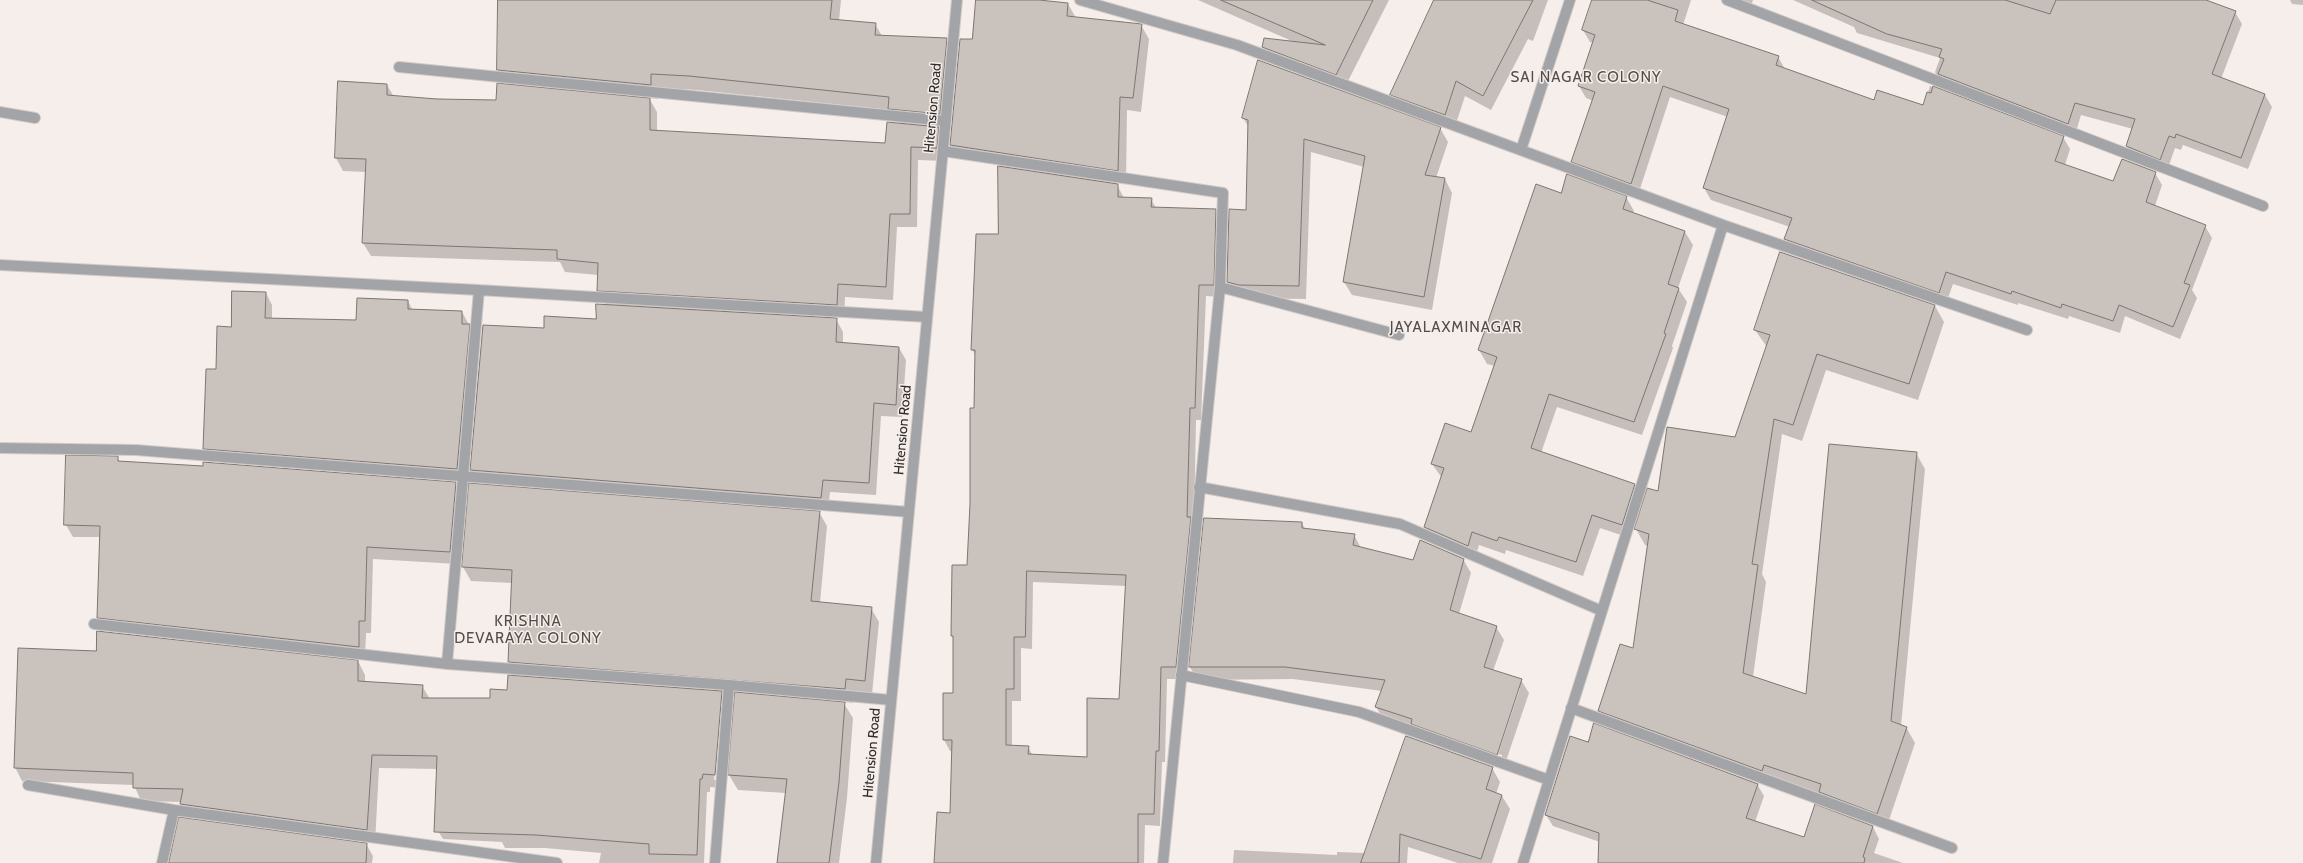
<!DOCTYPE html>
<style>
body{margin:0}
canvas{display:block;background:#f6eeea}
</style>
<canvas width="2303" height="863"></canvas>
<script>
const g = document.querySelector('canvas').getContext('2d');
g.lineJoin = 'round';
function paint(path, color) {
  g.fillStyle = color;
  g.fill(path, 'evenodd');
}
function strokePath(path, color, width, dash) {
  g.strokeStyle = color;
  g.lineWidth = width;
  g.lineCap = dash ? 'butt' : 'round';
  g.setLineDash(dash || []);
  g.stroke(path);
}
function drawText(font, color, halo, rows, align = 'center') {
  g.font = font + ' Cabin,sans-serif';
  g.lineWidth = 3;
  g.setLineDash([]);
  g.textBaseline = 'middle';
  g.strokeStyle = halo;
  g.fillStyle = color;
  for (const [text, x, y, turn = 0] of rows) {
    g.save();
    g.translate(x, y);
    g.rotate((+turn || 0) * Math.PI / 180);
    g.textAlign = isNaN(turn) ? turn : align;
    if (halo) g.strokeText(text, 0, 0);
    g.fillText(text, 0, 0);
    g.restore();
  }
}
paint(new Path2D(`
 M499,0h342l-2,21 36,3 7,12 64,3 8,15 -6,74 -11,-1 8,14 -1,20 -26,-1 -1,67h-20l-4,73 -48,-3 -1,21 -9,-1 8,15v12l56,4 7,12 -4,57 -21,-1 -5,79 -46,-3 -2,19 -350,-28 -7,-13 126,-150 9,-15 -8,-15v-15l-33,-3 -5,-10 -189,-6 -8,-13 3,-71 -23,-1 -7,-13 51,-73 7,12 103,4 10,-16 -9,-15zM659,88l38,2 193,20 8,14 -12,20 -229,-13v-19l-8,-14 9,1z
 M977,0h52l39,4 8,14 65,7 8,14 -8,73 -14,-2 -1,74 -10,-1 8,15 27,1 5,9 59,2 7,11 -2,76 -14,-1 -5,124h-5l-2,104 -12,155h-15l-2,83h-3l-2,64 -15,-1 -1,38h-209l16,-49 2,-63h-3l-6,-11 10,-46v-54l-2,-4 16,-70 8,-209 -4,-8 27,-114v-70l-40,-6 -8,-14 10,-105 12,1zM1033,582l93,4 -6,114 -32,58 -55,-2 -5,-9h-16v-46h9v-53l11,1z
 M1198,0h191l-45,89 -72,-27 -9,-15 31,-5z
 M1435,0h113l-15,41 -5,-2 -37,71 -26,-14 -11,34 -55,-20 -8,-15z
 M1593,0h98l-8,25 95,32 7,12 90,32 49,5 6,-20 133,51 7,12 -5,16 49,17 41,-9 7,12 -7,21 50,20 7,12 -20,52 5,8 -17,41 -55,-23 -5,17 -51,-17 -1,3 -50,-16v2l-65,-21 -7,20 -153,-53 -7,-12 4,-12 -79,-27 -7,-12 24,-71 -58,-20 -32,98 -58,-21 -7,-12 20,-61 -7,-3 -7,-12 14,-43 -3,-1 -7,-12z
 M1729,0h24l-2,6z
 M1793,0h411l31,12 7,12 -21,55 44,16 7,12 -24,62 -65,-24 -2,5 -6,-2 -8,23 -33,-13 -7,-12 6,-17 -52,-14 -6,20 -133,-51 -7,-12 5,-14 -83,-25 -3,-6z
 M2290,0h13v5l-11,-1z
 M1243,118l197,10 8,14 -12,36 9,1 7,14 -20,117 -80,-15 -8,-13 20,-115 -53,-15 -5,147 -59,-1 -12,-3 -7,-13 19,-71 1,-85z
 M1562,194l64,3 8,14 -1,3 52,18 8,13 -15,43 9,14 -15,44 1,2 -31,87 -85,-28 -16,46 93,31 8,14 -12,40 -30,-10 -17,48 -77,-26 -1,4 -26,-9 -4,14 -42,-18 -8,-14 17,-49 -10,-14 40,-31 23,-67 -8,-2 -8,-14z
 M266,293l6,12v15l85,1 51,-20 5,10 49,1 14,25 -13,144 -252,-21 -7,-11 12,-79 16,-42z
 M1935,306l9,16 -26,78 -92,-30 -24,71 -20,-7 -20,140 4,8 -13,95 54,18 109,-242 9,16 -24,257 5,1 9,16 -29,86 -278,-102 -9,-16 35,-61 14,-104 -3,-1 -9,-16 22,-36 78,-55 31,-91 -12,-17z
 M117,457l3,5 335,21 7,12 -5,69 -84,-5 -2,74h-5l-1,26 -260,-29 -7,-12 2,-81h-27l-7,-12z
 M819,512l8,14 -7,77 51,5 8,14 -7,72 -18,-2 -1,11 -10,-1 10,16 -6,80 -8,65h-60l7,-70 -48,-3 -9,-15 7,-82 -15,-1 8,13 -6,83 -13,-1v5h-3l-3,71h-105l2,-10 -56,-5h-40l-3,-6 -59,-3 -8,-13 3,-57 -59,-1 -4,75 -187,-26 -7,-15 -40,-1 -7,-16 -112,-4 -7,-14 343,-106 7,14v7l57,4 8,13h61l17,-8 10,-14 -9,-15 3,-79 -41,-2 -8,-14zM720,703h2l-6,77h-2z
 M1302,523l3,6 49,6 7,13 52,13 50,-2 8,14 -12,41 37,13 8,13 -11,31 28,9 8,13 -25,74 -120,-47 -8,-13 6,-16 -89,-12 -96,1 -7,-13zM1520,688l-22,66 4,1v2l-4,-1 -1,4 -2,-1 1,-4 -81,-29v-2z
 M1588,743l169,41 7,12 -9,26 49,16 69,-11 6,12 -5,14 29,10h-304l1,-21 -47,-16 -7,-11z
 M1492,768l8,14 -4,12 6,2 8,13 -18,54h-34l-50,-16 -1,16h-174l1,-13 103,5v-3l29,1z
 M366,844l7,12 -1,7h-202z`), '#0003');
const building = new Path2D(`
 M498,0h334l-2,19 46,4 -1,12 72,3 -7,76 -52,-5 1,-12 -200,-21 -38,-2v11l-154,-15z
 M976,0h63l29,3 -1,13 75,8 -9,74 -13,-1 -2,74 -168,-26 10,-106h12z
 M1221,0h152l-37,75 -74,-28 2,-9 61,7z
 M1434,0h99l-50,96 -27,-15 -11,34 -55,-20z
 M1592,0h55l31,10 -3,11 104,35 -3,9 98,35 3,-10 46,15 4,-13 4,1 2,-7 131,50 -9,25 58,20 9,-22 34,13 -10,30 60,23 -22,58 6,2 -17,42 -54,-22 -6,16 -51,-17 -1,4 -49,-17 -1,3 -65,-22 -7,21 -155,-54 8,-21 -89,-30 26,-79 -66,-23 -32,98 -60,-22 24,-70 -17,-6 17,-51 -13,-5z
 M1812,0h193l45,14 6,-14h150l30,11 -24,63 53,20 -24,64 -65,-24 -1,4 -6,-2 -9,24 -34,-14 9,-27 -60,-16 -7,21 -130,-50 6,-15 -5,-2 3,-8 -55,-15z
 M1258,60l183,67 -16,48 20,3 -21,119 -81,-15 22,-126 -61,-17 -5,147 -60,-1 -12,-3 2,-73 17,1 2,-90 -6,-2z
 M338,81l49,3v11l50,4 59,1 1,-17 153,15v32l235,13 2,-21 52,5 -2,21 -26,-1 -1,67h-20l-4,73 -48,-3 -1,21 -240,-14 1,-28 -41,-4v-9l-195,-7 4,-84 -31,-1z
 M998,166l120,18v13l34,1 -1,9 65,2 -2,76h-15l-4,123h-5l-3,109h4l-15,150h-15l-2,84h-3l-2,63h-16v49h-204l3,-51 13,1 2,-73h-9v-47h10v-57h-2l1,-71h15l3,-61v-96h4l1,-58h-4l5,-116h22zM1027,571l99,4 -7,124 -32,-1v59l-59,-3 1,-8 -23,-1v-56h8v-52h11z
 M1567,174l60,22 -4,13 62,22 -17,53 11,4 -15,45 2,1 -32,88 -85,-28 -18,54 104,36 -13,41 -30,-10 -16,47 -77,-25 -2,4 -25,-9 -4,14 -44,-19 20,-59 -13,-4 14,-41 26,9 26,-75 -19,-7 58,-166 25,9z
 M1780,252l155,53 -26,79 -92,-30 -24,71 -19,-6 -22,145 6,1 -15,108 63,21 23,-250 88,8 -26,269 16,6 -30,87 -58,-22 2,-8 -57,-19 -2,6 -164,-60 22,-67 13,4 16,-114 -15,-5 13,-41 11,3 9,-64 68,10 35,-102 -16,-5z
 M232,291l34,1 -1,26 91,2 1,-22 51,2v9l54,2v13h8l-13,145 -254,-20 3,-80h10l1,-43 14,1z
 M596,304l241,14 -1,24 63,5 -3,58 -22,-2 -5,80 -46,-3 -2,18 -351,-28 13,-145 61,3v-12l52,3z
 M66,455l52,1v5l85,5v-4l253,20 -6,70 -83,-5 -2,74h-6v26l-262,-29 3,-92 -36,-1z
 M469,483l351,28 -9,90 61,6 -7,74 -19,-2 -1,10 -337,-27 4,-92 -50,-3z
 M1204,518l98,4v6l53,6 -2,11 60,15 7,-20 44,19 -14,51 47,16 -13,41 38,12 -25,76 -86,-31 1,-5 -37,-12 10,-27 -100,-13h-96z
 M97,631l261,29v21l65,4 -1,13h68v-9l17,1 1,-15 214,16 -7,84 -12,-1 -1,5h-2l-3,76 -48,-1v-10l-113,-9 -102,-3 3,-76 -65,-1 -5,75 -187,-26 3,-15 -50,-1v-15l-119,-5 4,-120 78,3z
 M735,692l110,10 -6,80 -10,81h-52l10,-84 -59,-4z
 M1594,723l164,61 -12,34 58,19 11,-33 58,22 -10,31 2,1 -1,5h-266l1,-30 -54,-18 25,-79 18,6z
 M1406,736l87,31 -7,22 16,6 -21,64 -81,-25 -1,29h-38z
 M179,817l188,26 -1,20h-197z`);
paint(building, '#c9c2bd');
strokePath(building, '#7c7672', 1);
const minor = new Path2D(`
 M1080,0l157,45 486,180 304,105
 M1727,0l536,206
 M399,67l547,54
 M0,112l35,6
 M1521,150l49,-150
 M943,151l280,42 -3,94 -57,576
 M0,265l479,25 448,27
 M1220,287l179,48
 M0,448l136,2 773,62
 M1199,487l201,37 202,87
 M94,624l353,40 282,21 162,15
 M447,664l32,-374
 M1181,675l178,37 190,68
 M1571,708l381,140
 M28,785l146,25 383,53
 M162,863l12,-53
 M715,863l14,-178
 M876,863l81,-863
 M1523,863l200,-638`);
strokePath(minor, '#d2cbc7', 12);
strokePath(minor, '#a3a4a7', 10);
drawText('14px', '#2e2b2a', '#f6eeea', [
 ["Hitension Road",933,108,-85],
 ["Hitension Road",903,430,-85],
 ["Hitension Road",872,753,-85]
]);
g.letterSpacing = '1px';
drawText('15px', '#534c49', '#f6eeea', [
 ["SAI NAGAR COLONY",1586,78],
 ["JAYALAXMINAGAR",1456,328],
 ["KRISHNA",528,622],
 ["DEVARAYA COLONY",528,639]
]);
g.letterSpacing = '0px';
</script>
